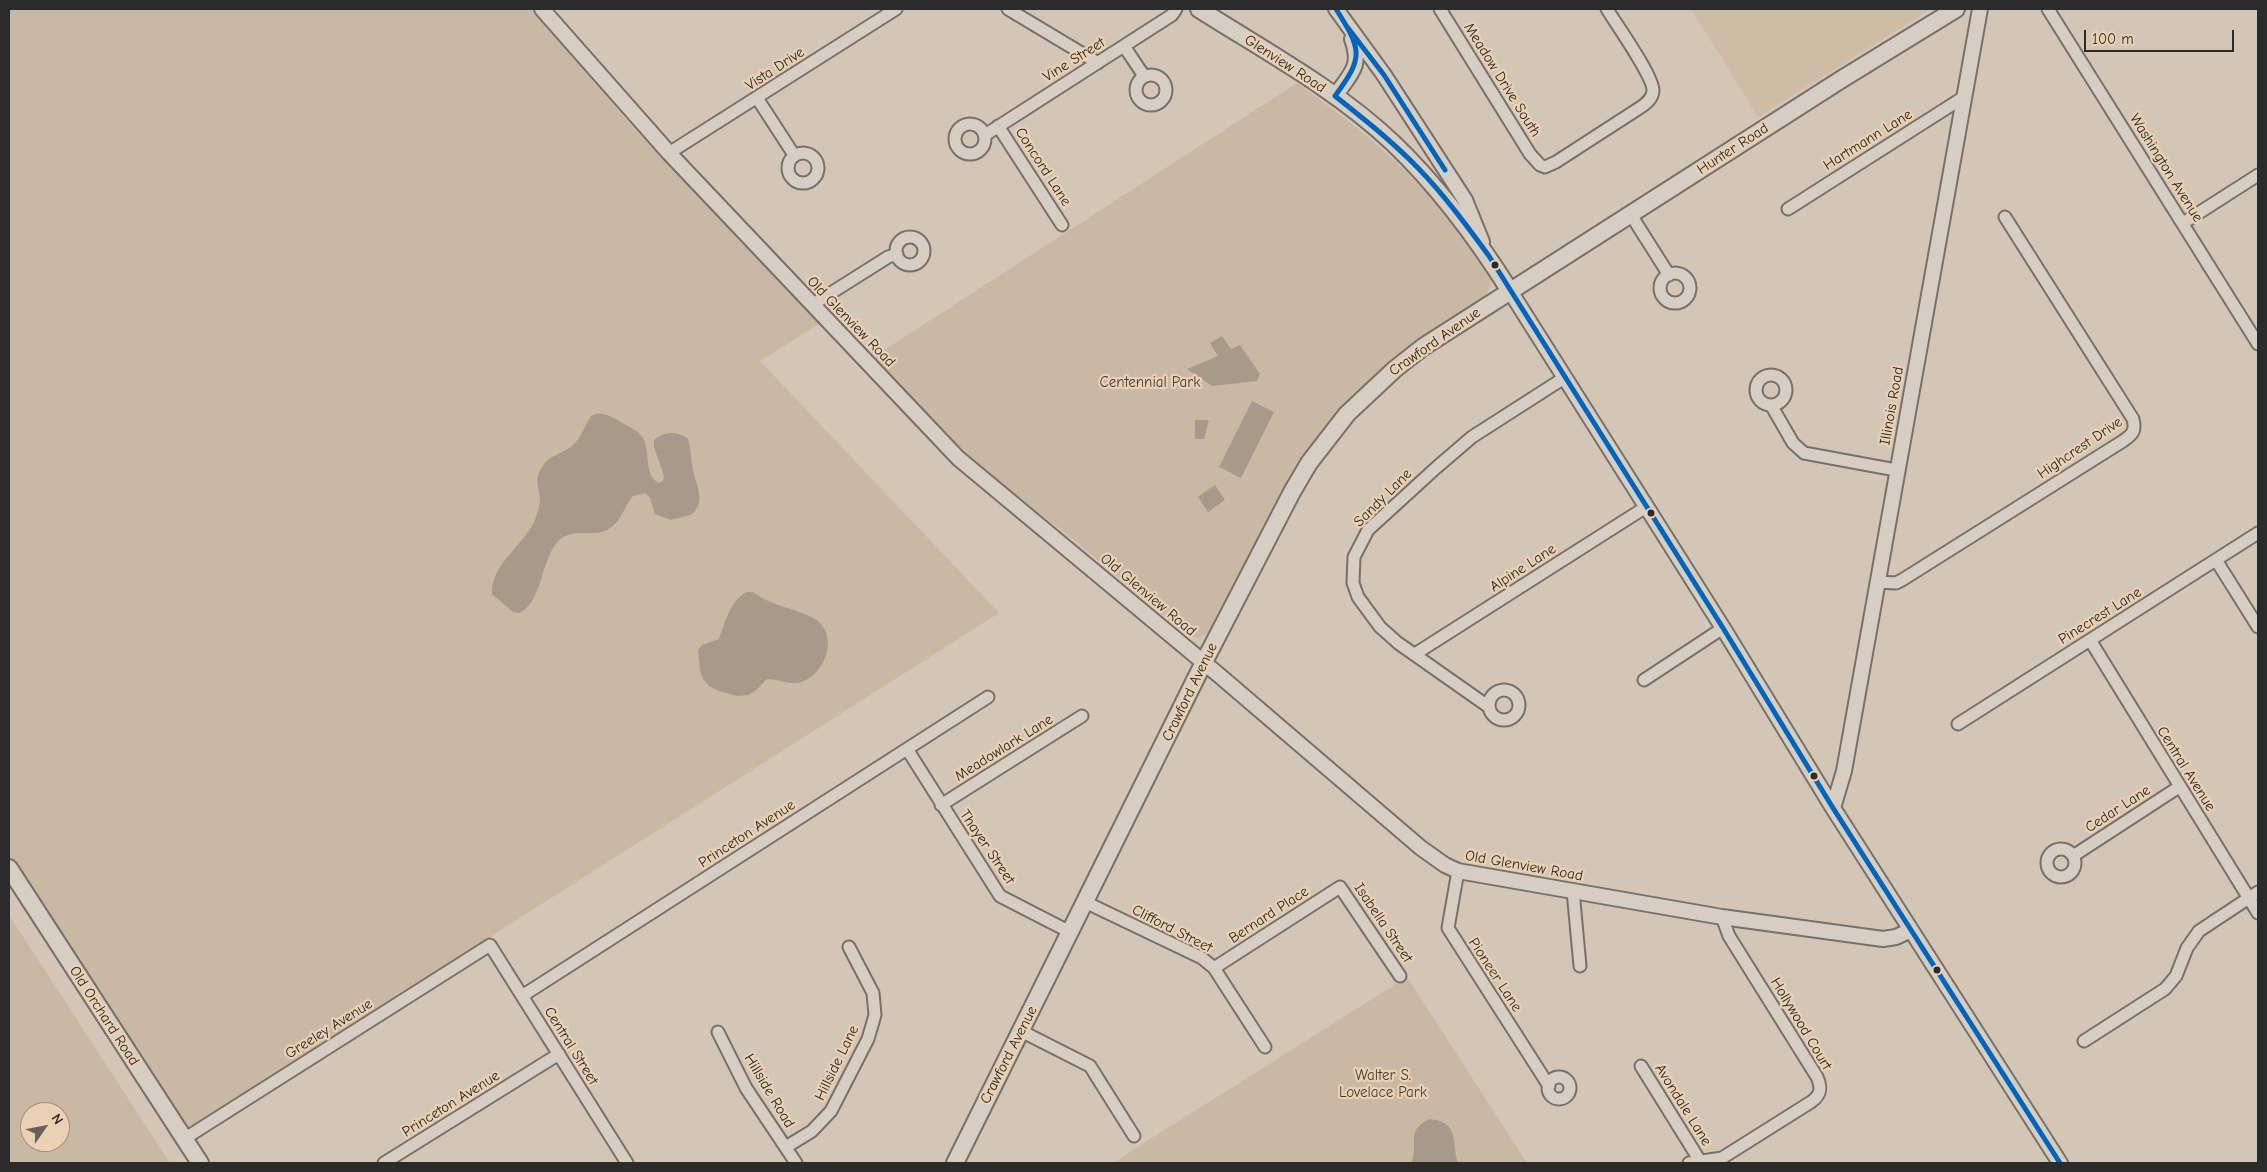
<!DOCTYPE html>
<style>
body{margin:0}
#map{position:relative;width:2267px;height:1172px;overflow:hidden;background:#d3c6b7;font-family:"Comic Neue",sans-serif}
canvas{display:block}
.frame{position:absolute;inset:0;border:10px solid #2b2b2b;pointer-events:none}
.north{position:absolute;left:20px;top:1102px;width:50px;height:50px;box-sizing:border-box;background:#ebd1b2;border:1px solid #9e8f7c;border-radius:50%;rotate:57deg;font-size:14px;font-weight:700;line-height:20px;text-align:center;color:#2b2b2b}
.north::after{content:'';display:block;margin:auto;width:18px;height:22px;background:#66615c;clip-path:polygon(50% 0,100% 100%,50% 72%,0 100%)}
.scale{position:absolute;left:2084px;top:30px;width:150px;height:22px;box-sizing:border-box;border:2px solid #2b2b2b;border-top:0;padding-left:6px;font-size:15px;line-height:18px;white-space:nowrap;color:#2b2b2b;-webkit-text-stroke:4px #ebd1b2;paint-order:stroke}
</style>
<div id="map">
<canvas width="2267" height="1172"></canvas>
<div class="frame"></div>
<div class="north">N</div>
<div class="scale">100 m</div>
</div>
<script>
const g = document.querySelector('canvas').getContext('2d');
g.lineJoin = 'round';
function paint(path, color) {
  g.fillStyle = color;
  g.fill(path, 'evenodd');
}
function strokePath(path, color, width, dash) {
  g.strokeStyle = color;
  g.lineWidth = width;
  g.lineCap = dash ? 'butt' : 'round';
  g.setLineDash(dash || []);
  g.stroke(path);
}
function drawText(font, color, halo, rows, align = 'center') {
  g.font = font + ' "Comic Neue",sans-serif';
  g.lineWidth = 4.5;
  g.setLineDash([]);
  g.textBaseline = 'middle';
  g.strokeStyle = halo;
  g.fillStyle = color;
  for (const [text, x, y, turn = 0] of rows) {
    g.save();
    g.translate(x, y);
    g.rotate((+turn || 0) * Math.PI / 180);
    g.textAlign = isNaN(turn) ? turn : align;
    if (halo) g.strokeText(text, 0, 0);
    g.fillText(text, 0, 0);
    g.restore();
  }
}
paint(new Path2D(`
 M1691,9h240l-173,108z`), '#cebca7');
paint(new Path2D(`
 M9,9h523l99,116 188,199 -59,37 239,252 -811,516 -179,-274z
 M1297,83c43,31 85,63 121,101 25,26 46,56 68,84 7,13 6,21 -4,31l-91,64 -113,139 -67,126 -4,6 -10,4 -13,-5 -109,-92 -84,-66 -29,-26 -90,-91z
 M9,915l161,248h-161zM30,1112h30v30h-30z
 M1407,977l120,186h-413l22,-15z`), '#c9b8a4');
paint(new Path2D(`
 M1222,336l9,13 9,-4 20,29 -3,7 -45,5 -25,-17 31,-13 -8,-13z
 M1252,401l22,11 -33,66 -22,-11z
 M595,414c11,-1 17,3 26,8 7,5 17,8 22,16 8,13 0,38 16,45l4,-2 1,-5 -10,-29v-7c10,-9 24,-9 34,-1 3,10 3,21 5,31 3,16 14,32 -2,45l-20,5 -16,-6 -5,-16 -5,-5 -12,3c-9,10 -11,25 -24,33 -18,10 -39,-4 -53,15 -15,18 -15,60 -37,69l-6,-1 -21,-18c-2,-29 31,-48 42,-72 2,-5 6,-16 6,-22 -1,-15 -7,-21 4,-36 7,-9 20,-11 29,-19 8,-7 12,-20 18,-29z
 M1195,420h14l-5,19h-9z
 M1215,485l10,15 -17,12 -10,-15z
 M747,592h6c4,3 8,6 13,8 14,7 42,12 53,22 19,18 5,53 -18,60 -11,4 -22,-3 -34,-3l-13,13 -6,3 -11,1 -18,-5 -10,-5 -6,-7 -3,-9 -2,-20 4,-5 17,-6c6,-15 11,-40 28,-47z
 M1430,1119c30,3 21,23 28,44h-47c9,-19 -7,-33 19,-44z`), '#a89a8a');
const minor = new Path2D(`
 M1008,9l90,54
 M1440,9l90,145 10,11 5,2 11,-5 85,-55c6,-4 11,-8 12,-16 1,-14 -37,-67 -46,-82
 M2048,9l210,335
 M1124,46l20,30
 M1136 90a15 15 0 1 1 30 0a15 15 0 1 1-30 0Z
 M757,98l37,57
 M955 139a15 15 0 1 1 30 0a15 15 0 1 1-30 0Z
 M998,126l64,99
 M985,135l187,-120 4,-6
 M788 168a15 15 0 1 1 30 0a15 15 0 1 1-30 0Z
 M669,153l227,-144
 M1788,209l176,-112
 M1631,215l38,60
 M2183,223l75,-48
 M896 251a14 14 0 1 1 28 0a14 14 0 1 1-28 0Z
 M1660 288a15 15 0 1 1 30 0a15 15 0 1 1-30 0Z
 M812,305l76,-48 9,-3
 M1756 390a15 15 0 1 1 30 0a15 15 0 1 1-30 0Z
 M1771,405l22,38 11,10 92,17
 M2216,560l42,67
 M1878,582l18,1 6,-3 221,-139c10,-7 13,-10 10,-22l-128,-202
 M2090,640l168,273
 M1415,654l231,-147
 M1644,680l79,-52
 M1489 705a15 15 0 1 1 30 0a15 15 0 1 1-30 0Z
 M1489,707l-91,-64 -18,-16 -22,-30 -5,-14 1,-26 14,-27 69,-63 35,-30 92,-59
 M1958,724l300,-191
 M907,749l93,147 70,36
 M941,805l141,-89
 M2047 863a14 14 0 1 1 28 0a14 14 0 1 1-28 0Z
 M2073,856l106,-69
 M1458,871l-10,57 101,158
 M1573,891l7,75
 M1085,902l117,56 12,10 51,79
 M1214,968l126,-81 60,89
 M522,996l466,-299
 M1021,1031l69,35 44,70
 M718,1032l28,56 50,75
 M2084,1041l81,-52 11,-13 11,-28 12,-17 59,-39
 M1641,1066l59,95
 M1548 1088a11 11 0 1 1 22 0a11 11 0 1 1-22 0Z
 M184,1139l306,-194 137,218
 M786,1147l26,-16 19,-20 37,-72 7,-24 -2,-22 -24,-46
 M384,1163l175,-109
 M1689,1163l33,-5 89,-56c10,-7 11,-14 6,-25l-88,-141 -7,-19`);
const tertiary = new Path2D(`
 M542,9l127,144 289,305 262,218 201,172 24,17 13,6 264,46 161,22 13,-2 15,-7
 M1336,9l48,66 81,125 17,42
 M1335,96c16,-23 27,-29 17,-57
 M1510,291l213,337 110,180 227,355
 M1833,808l11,-37 136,-762`);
const secondary = new Path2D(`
 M1199,9c66,42 137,80 194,134 46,44 83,94 117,148
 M9,868l191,295
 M955,1163l249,-501 88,-170 17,-29 38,-49 48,-45 28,-22 419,-268 114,-70`);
strokePath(minor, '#77716a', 15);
strokePath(tertiary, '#77716a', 18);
strokePath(secondary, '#77716a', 20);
strokePath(minor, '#d7cec3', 11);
strokePath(tertiary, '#d7cec3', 14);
strokePath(secondary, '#d7cec3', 16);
strokePath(new Path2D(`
 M1336,9c26,41 28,48 -1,87 29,23 58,46 84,73 26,27 48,57 70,87l234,372 110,180 227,355
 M1348,28l36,47 61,95`), '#0065bd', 5);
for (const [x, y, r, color] of [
 [1495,265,4.5,"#2b2b2b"],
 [1651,513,4.5,"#2b2b2b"],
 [1814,776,4.5,"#2b2b2b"],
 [1937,970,4.5,"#2b2b2b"]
]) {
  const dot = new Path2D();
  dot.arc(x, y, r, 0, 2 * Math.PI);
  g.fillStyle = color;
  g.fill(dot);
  strokePath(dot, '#ebd1b2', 2);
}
drawText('15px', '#2b2b2b', '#ebd1b2', [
 ["Vine Street",1074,60,-32],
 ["Glenview Road",1285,64,33],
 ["Vista Drive",775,69,-33],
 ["Meadow Drive South",1502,80,58],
 ["Hartmann Lane",1868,140,-32],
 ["Hunter Road",1733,149,-33],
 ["Concord Lane",1043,167,57],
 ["Washington Avenue",2166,168,58],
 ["Old Glenview Road",851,322,46],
 ["Crawford Avenue",1435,342,-35],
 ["Illinois Road",1892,406,-80],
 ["Highcrest Drive",2080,448,-34],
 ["Sandy Lane",1383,498,-45],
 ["Alpine Lane",1523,568,-33],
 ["Old Glenview Road",1148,595,40],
 ["Pinecrest Lane",2100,616,-32],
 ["Crawford Avenue",1190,692,-64],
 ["Meadowlark Lane",1004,748,-32],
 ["Central Avenue",2186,769,58],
 ["Cedar Lane",2118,809,-33],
 ["Princeton Avenue",747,834,-33],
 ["Thayer Street",987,847,56],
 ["Old Glenview Road",1524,866,10],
 ["Bernard Place",1269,915,-33],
 ["Isabella Street",1383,923,56],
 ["Clifford Street",1172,929,27],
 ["Pioneer Lane",1495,975,57],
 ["Old Orchard Road",104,1016,57],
 ["Hollywood Court",1801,1024,59],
 ["Greeley Avenue",329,1029,-32],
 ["Central Street",571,1046,58],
 ["Crawford Avenue",1009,1055,-63],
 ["Hillside Lane",837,1063,-64],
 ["Hillside Road",769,1091,59],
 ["Princeton Avenue",451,1104,-32],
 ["Avondale Lane",1683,1105,58]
]);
drawText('15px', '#423e3b', '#ebd1b2', [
 ["Centennial Park",1150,383],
 ["Walter S.",1383,1076],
 ["Lovelace Park",1383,1093]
]);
</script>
